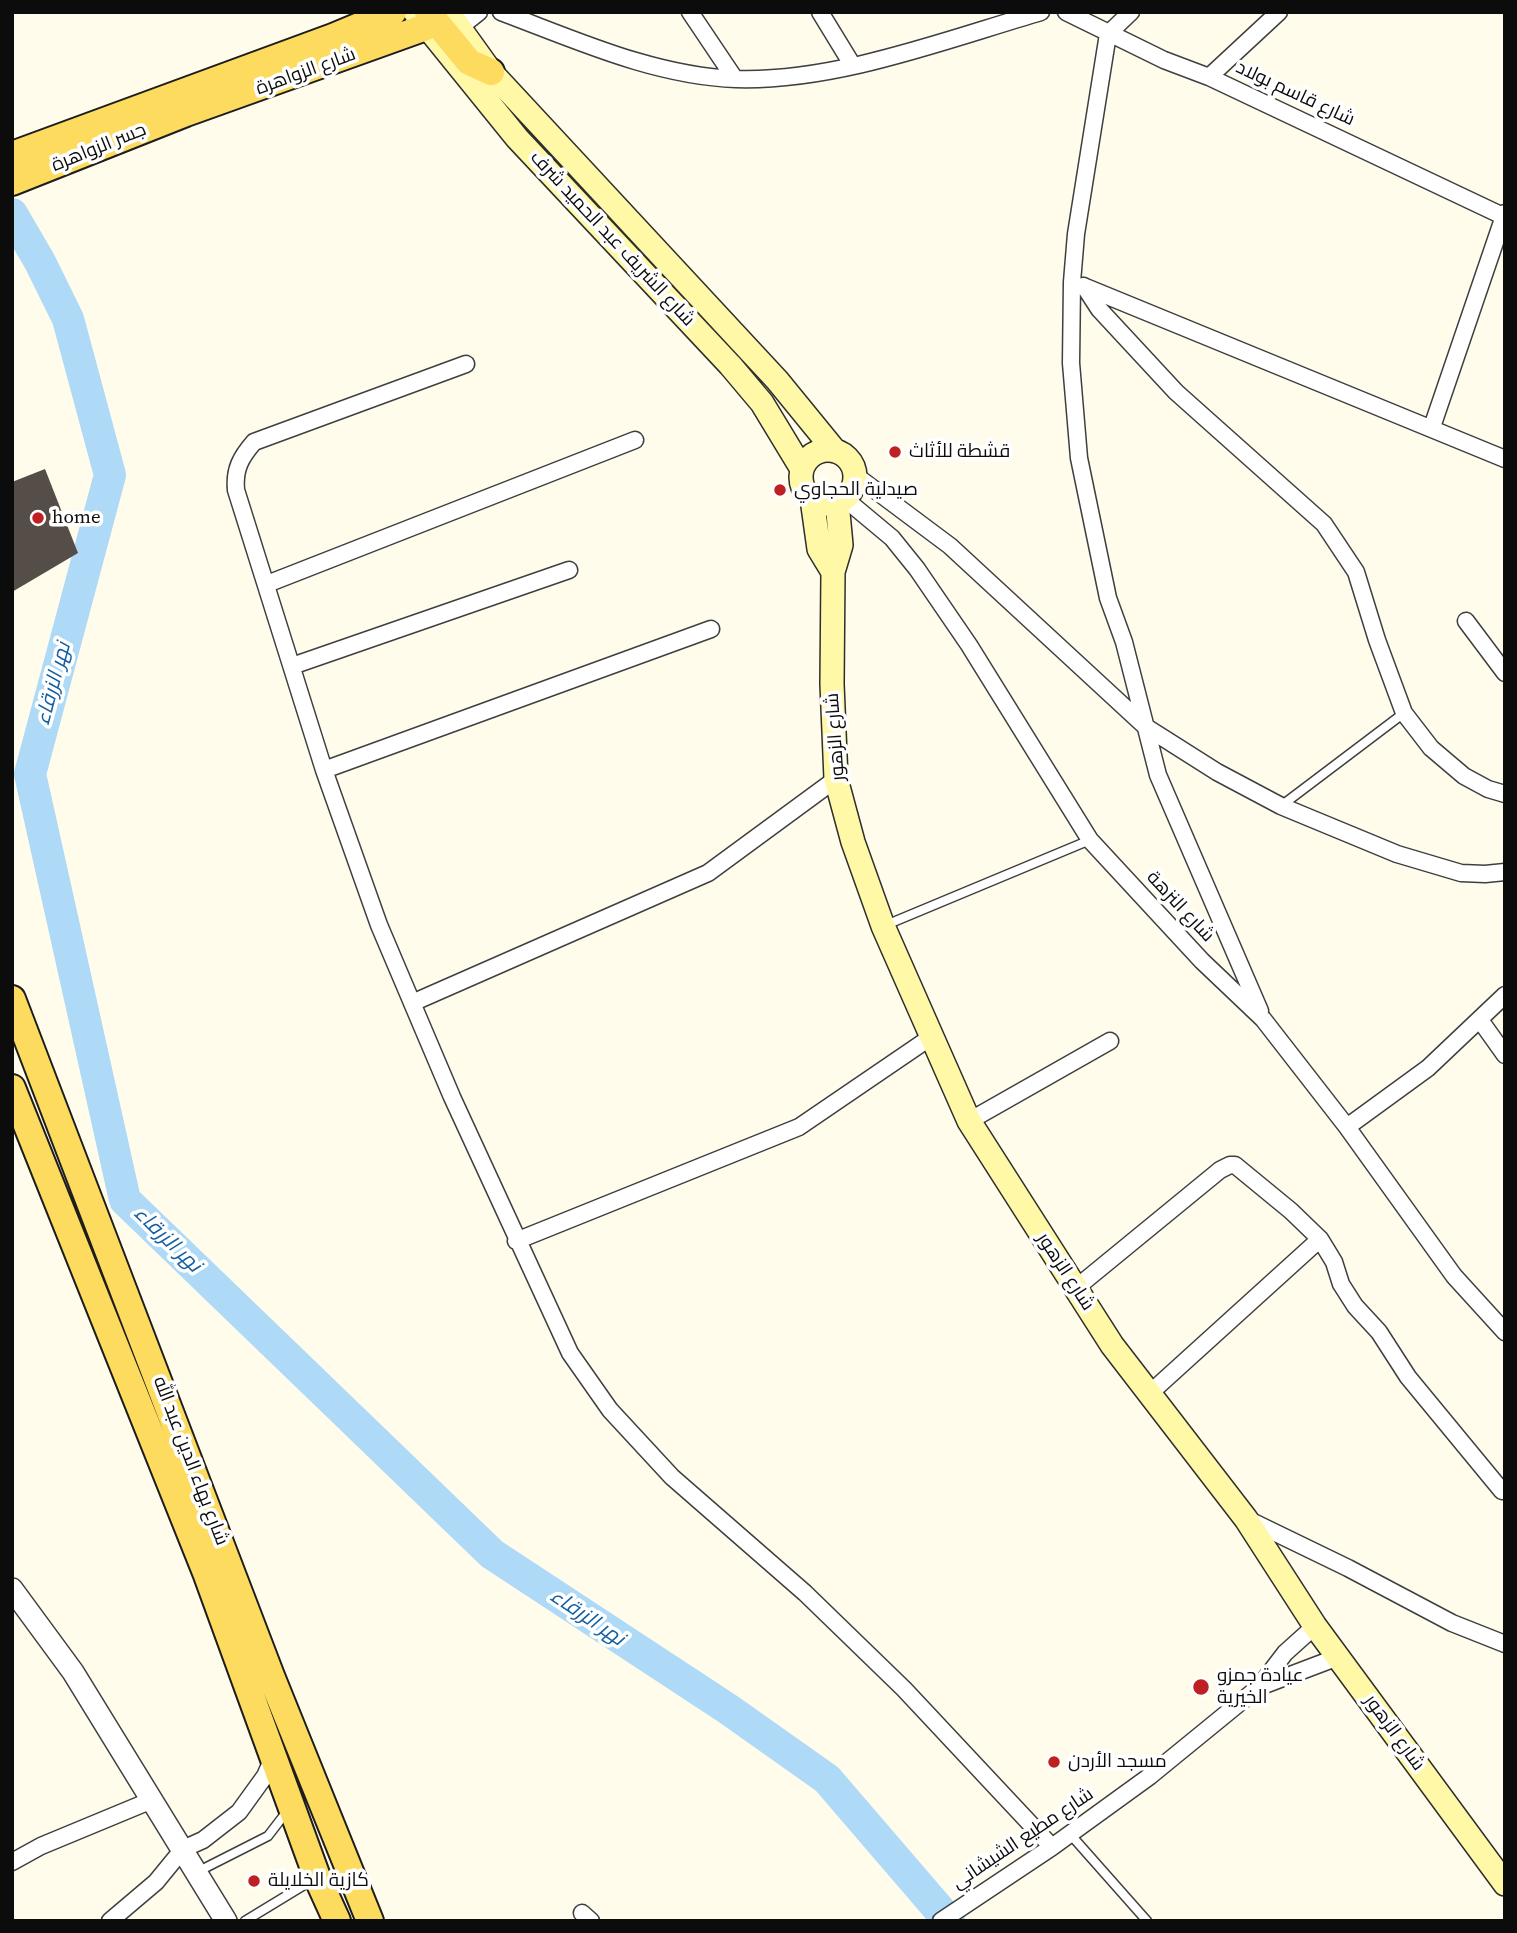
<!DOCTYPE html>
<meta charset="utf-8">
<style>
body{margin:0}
#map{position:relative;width:1517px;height:1933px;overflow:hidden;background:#fffceb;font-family:"Source Serif 4",serif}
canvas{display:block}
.frame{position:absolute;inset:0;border:14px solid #0c0c0c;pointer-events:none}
</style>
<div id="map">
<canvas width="1517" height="1933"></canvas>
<div class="frame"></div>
</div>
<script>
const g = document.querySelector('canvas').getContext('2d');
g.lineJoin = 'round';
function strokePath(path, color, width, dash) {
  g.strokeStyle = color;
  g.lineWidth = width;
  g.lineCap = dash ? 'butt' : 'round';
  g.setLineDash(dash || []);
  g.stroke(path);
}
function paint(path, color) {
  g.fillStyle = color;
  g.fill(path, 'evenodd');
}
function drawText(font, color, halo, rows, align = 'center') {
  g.font = font + ' "Source Serif 4",Cairo,serif';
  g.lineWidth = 7;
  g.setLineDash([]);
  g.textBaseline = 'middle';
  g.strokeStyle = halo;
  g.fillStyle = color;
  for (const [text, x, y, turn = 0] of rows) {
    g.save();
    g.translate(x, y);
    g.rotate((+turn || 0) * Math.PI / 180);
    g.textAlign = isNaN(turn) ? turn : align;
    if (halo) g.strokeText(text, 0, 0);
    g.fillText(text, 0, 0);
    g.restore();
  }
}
strokePath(new Path2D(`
 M12,214l28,48 28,57 42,156 -80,299 95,426 367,354 236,155 99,70 122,142`), '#aedaf8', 32);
paint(new Path2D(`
 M45,469l33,84 -66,39v-110z`), '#554d48');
const service = new Path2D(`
 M1281,806l123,-93
 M886,925l204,-85
 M1070,1834l77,87
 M197,1872l71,-36 20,-26
 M245,1921l69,-42`);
const minor = new Path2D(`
 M501,12c75,28 153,64 235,67 100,3 209,-39 305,-67
 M690,12l45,67
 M820,12l33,54
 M1066,12l98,48 45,17 296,140
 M1131,12l-23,22 -32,200 -4,48 -1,81 8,95 29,140 16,44 34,133 102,236
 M459,28l20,-16
 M1209,77l70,-65
 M1083,286l422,173
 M1084,286l15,23 77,83 148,132 32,48 21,68 27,73 27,35 33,28 24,13 17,5
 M466,364l-212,78c-13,15 -20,27 -18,48l88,280 55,155 73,172 118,256 40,57 62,67 133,116 99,96 148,158
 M1432,427l73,-214
 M855,475l95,71 196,181 71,45 64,34 116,48 64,19 24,1 20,-2
 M844,498l48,40 25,31 52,76 121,195 112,121 61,58 84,108 107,149 51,56
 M267,584l368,-144
 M1466,621l39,52
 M292,666l277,-96
 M324,770l387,-141
 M412,1003l296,-130 128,-94
 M1480,1020l25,35
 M969,1121l141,-80
 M1347,1127l81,-59 77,-73
 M516,1241l283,-114 132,-90
 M1076,1288l144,-118 10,-5h5l56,46 29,28 14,23 7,22 14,22 24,26 29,45 94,114
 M1149,1394l171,-155
 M1249,1520l99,48 104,55 53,21
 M1259,1687l79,-30
 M12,1862l29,-16 111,-46
 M582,1913l9,8
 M110,1921l46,-39 27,-33 20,-9 36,-28 26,-36 8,-18
 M941,1921l111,-74 98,-71 109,-89 26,-34 30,-27`);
const tertiary = new Path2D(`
 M12,1589l61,83 153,249`);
const secondary = new Path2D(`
 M415,12l102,126 213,227 32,38 40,66
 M448,12l43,60 286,308 58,71
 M801 477a27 27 0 1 1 54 0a27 27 0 1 1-54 0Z
 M812,499l7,50 14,23
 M837,502l4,43 -8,27 -1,112 4,95 17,63 30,84 86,195 143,224 134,174 69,107 190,258`);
const primary = new Path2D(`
 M428,12l41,50 22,10
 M12,155l321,-118 60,-25
 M12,182l174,-69 240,-86
 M12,999l259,677 99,245
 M12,1088l195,487 110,302 20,44`);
strokePath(service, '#3f3f3f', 11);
strokePath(minor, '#3f3f3f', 19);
strokePath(tertiary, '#3f3f3f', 24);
strokePath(secondary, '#2e2e2e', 26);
strokePath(primary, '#1d1d1d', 30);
strokePath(service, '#fff', 8);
strokePath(minor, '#fff', 16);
strokePath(tertiary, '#fff', 21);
strokePath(secondary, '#fff8a6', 23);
strokePath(primary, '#fcdb5e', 26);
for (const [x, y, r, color] of [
 [895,452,7,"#bf2123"],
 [780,490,7,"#bf2123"],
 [38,518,7,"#bf2123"],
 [1201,1687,9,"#bf2123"],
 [1054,1762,7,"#bf2123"],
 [254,1881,7,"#bf2123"]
]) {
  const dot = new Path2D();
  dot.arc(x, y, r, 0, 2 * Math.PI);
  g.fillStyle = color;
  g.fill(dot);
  strokePath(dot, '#fff', 2.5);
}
drawText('19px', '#0c0c0c', '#fff', [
 ["شارع الزواهرة",306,72,-20],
 ["شارع قاسم بولاد",1295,94,25],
 ["جسر الزواهرة",99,148,-22],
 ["شارع الشريف عبد الحميد شرف",612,239,47],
 ["شارع الزهور",836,737,-94],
 ["شارع النزهة",1180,907,47],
 ["شارع الزهور",1065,1272,57],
 ["شارع بهاء الدين عبد الله",190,1461,69],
 ["شارع الزهور",1394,1733,54],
 ["شارع مطيع الشيشاني",1023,1839,-34]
]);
drawText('19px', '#0c0c0c', '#fff', [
 ["قشطة للأثاث",909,452],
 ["صيدلية الحجاوي",794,490],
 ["home",52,518],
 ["عيادة جمزو",1217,1676],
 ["الخيرية",1217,1698],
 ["مسجد الأردن",1068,1762],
 ["كازية الخلايلة",268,1881]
], 'left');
drawText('italic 21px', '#125ea1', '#fff', [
 ["نهر الزرقاء",54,684,-75],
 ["نهر الزرقاء",167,1240,44],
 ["نهر الزرقاء",587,1618,34]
]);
</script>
